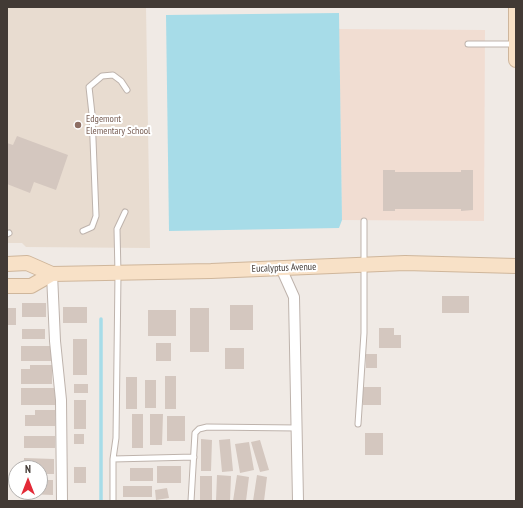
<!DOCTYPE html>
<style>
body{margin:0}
#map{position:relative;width:523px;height:508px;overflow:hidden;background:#f0eae5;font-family:"PT Sans Narrow",sans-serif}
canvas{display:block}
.frame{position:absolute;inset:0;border:8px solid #423a35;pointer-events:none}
.north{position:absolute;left:8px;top:460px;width:40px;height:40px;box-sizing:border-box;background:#fff;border:1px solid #b3b0ae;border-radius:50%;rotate:0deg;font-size:11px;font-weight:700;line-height:16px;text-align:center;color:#423a35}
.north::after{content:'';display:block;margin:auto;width:14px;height:18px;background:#e32a37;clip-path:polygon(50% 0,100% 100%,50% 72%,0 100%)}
</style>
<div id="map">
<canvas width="523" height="508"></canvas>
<div class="frame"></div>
<div class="north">N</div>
</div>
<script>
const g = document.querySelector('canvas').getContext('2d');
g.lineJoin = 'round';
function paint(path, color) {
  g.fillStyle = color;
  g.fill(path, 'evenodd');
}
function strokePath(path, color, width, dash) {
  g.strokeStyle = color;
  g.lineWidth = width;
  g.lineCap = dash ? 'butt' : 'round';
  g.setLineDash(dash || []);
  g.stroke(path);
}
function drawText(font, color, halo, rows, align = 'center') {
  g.font = font + ' "PT Sans Narrow",sans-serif';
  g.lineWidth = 4;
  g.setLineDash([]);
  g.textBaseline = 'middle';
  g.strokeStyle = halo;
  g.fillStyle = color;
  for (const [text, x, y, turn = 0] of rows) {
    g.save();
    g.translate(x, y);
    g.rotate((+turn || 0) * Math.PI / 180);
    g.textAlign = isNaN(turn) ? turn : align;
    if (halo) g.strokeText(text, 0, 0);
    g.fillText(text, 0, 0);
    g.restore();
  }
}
paint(new Path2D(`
 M339,29l146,1 -1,191 -142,-1z`), '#f1ddd2');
paint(new Path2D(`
 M7,7h139l4,241 -124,-1 -4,-4h-15z`), '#e8dcd0');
paint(new Path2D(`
 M339,13l3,207 -3,8 -170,3 -3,-216z`), '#a7dce8');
strokePath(new Path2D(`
 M101,319v182`), '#a7dce8', 3.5);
paint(new Path2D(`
 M17,136l51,19 -12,35 -22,-8 -4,11 -23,-9v-41l6,2z
 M383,170h12v2h66v-2h12v40l-12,1v-2h-66v2h-12z
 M442,296h27v17h-27z
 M22,303h24v14h-24z
 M230,305h23v25h-23z
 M63,307h24v16h-24z
 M7,308h9v17h-9z
 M190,308h19v44h-19z
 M148,310h28v26h-28z
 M379,328h15v7h7v13h-22z
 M22,329h23v10h-23z
 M73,339h14v36h-14z
 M156,343h15v18h-15z
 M21,346h33v15h-33z
 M225,348h19v21h-19z
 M366,354h11v14h-11z
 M30,365h22v19h-31v-15h9z
 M165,376h11v33h-11z
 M126,377h11v32h-11z
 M145,380h11v28h-11z
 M74,384h14v9h-14z
 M363,387h18v18h-18z
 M21,388h35v17h-35z
 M74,400h12v29h-12z
 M35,410h20v16h-30v-11h10z
 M132,414h11v34h-11z
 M150,414h13l-1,31h-12z
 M167,416h18v25h-18z
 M365,433h18v22h-18z
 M74,434h10v10h-10z
 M24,436h31v12h-31z
 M201,439l11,1 -1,31h-10z
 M230,439l3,32 -11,1 -3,-32z
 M260,440l9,30 -9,2 -9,-30z
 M249,442l5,28 -14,3 -5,-29z
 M24,458l30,1v15h-14v-6h-16z
 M157,466h24v17h-24z
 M74,467h12v16h-12z
 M130,468h23v13h-23z
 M217,475l14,1 -1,25h-14z
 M237,475l12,2 -3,24h-13z
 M257,475l10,2 -3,24h-11z
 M200,476h12v25h-12z
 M40,480h13v15l-28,-1v-2h15z
 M123,486h29v11h-29z
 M167,488l2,10 -13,2 -1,-10z`), '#d4c7bf');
const service = new Path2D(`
 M468,44h47
 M125,212l-8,17 1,45 -2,164 -3,21 81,-2
 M83,231l9,-4 4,-11 -4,-102 -3,-27 13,-11 11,-1 8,6 6,9
 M7,234l2,-1
 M358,424l6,-91v-112
 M113,501v-42
 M191,501l4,-68 4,-4 8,-2 90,1`);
const minor = new Path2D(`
 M281,268l13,29 4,204
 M52,274l3,67 6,59 1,101`);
const secondary = new Path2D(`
 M516,7v53
 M7,264l20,-1 25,11 159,-3 194,-8 111,3
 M7,286h24l21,-12`);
strokePath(service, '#beb3ac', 7);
strokePath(minor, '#beb3ac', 12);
strokePath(secondary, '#cfb69b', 16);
strokePath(service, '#fff', 5);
strokePath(minor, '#fff', 10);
strokePath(secondary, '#f8e1c7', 14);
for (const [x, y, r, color] of [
 [78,125,4,"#8d6e63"]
]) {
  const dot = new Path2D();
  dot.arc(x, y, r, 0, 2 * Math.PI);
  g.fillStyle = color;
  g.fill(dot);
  strokePath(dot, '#fff', 1.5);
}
drawText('10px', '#785e54', '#fff', [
 ["Edgemont",86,119],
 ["Elementary School",86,131]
], 'left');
drawText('10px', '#423a35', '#fff', [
 ["Eucalyptus Avenue",284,268,-2]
]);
</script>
